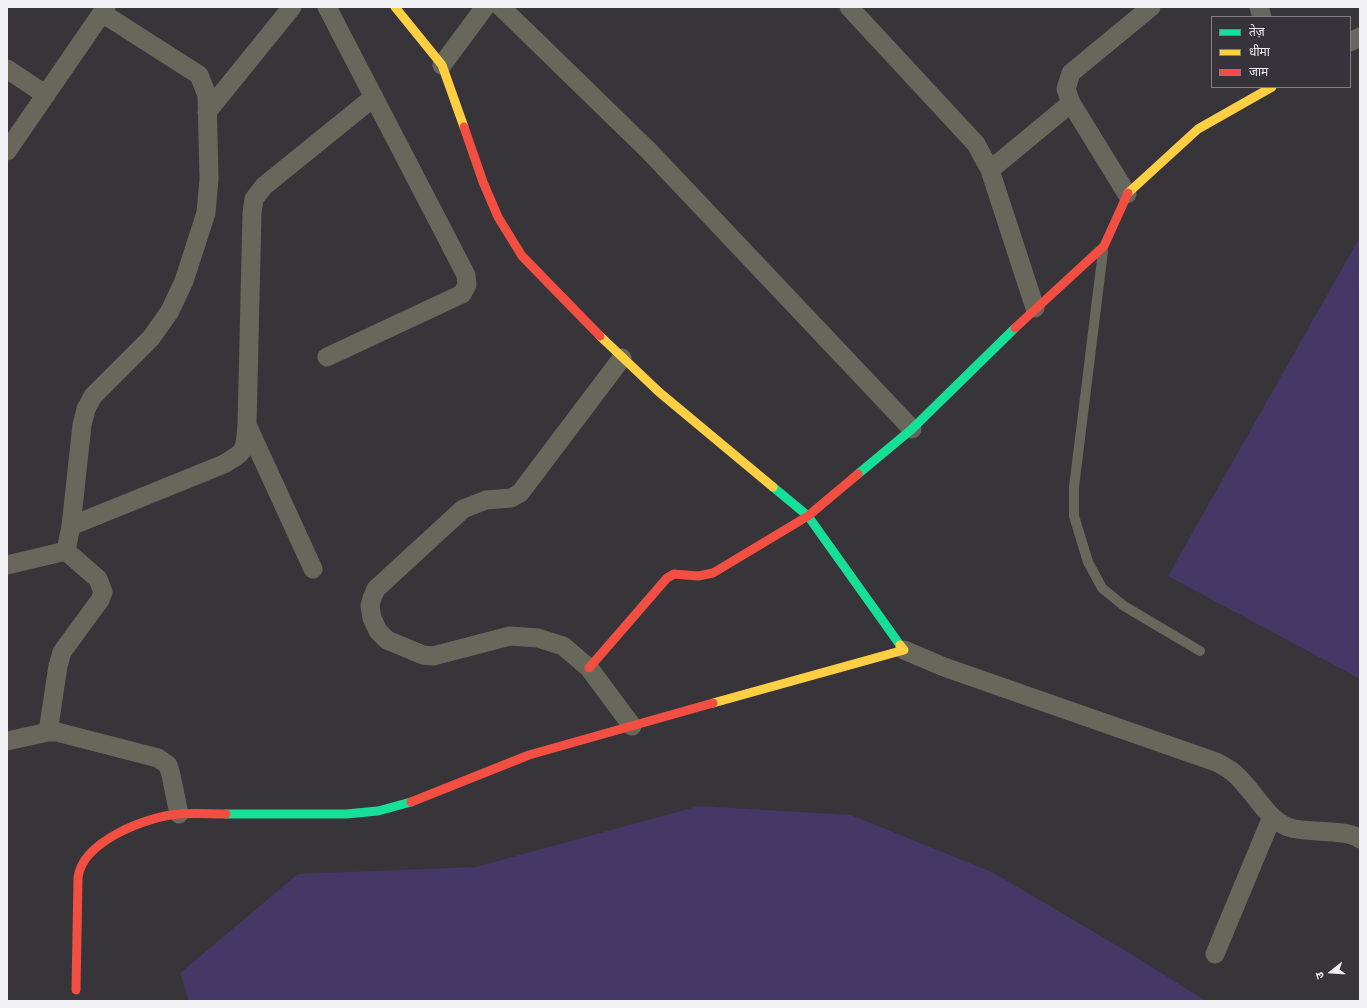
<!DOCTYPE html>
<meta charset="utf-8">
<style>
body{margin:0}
#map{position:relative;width:1367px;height:1008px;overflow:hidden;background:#373539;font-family:Lato,"Noto Sans Devanagari",sans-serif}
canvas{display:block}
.frame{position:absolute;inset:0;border:8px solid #f0eff3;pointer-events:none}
.legend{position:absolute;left:1211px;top:16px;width:140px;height:72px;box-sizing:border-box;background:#36343a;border:1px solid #807f84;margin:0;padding:5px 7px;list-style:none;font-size:12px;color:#f0eff3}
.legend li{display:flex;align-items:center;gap:8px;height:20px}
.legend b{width:20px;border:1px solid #807f84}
.north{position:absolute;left:1311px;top:952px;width:40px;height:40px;-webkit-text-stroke:3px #36343a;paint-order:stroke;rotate:253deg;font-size:11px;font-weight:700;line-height:16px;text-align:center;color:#f0eff3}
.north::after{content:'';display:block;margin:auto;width:14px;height:18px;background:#f0eff3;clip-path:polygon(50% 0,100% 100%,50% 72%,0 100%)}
</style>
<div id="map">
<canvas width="1367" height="1008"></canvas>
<div class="frame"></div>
<ul class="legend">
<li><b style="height:5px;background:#16e098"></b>तेज़</li>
<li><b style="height:5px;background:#ffcf43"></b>धीमा</li>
<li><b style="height:5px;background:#f24e42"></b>जाम</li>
</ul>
<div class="north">उ</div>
</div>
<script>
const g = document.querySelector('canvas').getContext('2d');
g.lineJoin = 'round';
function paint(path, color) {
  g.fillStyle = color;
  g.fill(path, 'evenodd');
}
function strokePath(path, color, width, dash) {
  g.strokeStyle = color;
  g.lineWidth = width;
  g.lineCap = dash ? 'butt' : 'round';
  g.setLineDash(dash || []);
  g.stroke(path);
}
paint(new Path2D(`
 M1360,237v442l-192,-103z
 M699,806l152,9 143,58 132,78 80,50h-1017l-9,-28 118,-99 178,-7z`), '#453766');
strokePath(new Path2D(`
 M1103,251l-29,236v29l14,46 14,26 22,18 76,45`), '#68675c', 10);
strokePath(new Path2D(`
 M327,7l139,268 1,10 -5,9 -135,63
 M501,7l148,144 263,278
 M849,7l127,137 14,26 45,138
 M1259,7l3,10
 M1350,42l10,-5
 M442,65l43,-58
 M7,69l39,26
 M207,112l85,-105
 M7,151l99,-144
 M990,170l81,-67
 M1127,194l-56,-91 -5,-14 5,-16 80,-66
 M622,358l-102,135 -9,5 -25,2 -23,9 -87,80 -4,9 -2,8 2,12 6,13 9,9 36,15 10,1 77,-20 28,2 25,8 26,22 43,58
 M248,427l65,142
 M71,526l11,-101 4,-16 7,-13 58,-58 19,-27 14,-30 22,-68 3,-34 -2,-84 -8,-20 -97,-62
 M7,565l59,-14 5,-25 153,-62c22,-13 21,-13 23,-39l5,-212 2,-14 10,-13 110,-89
 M904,650l40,17 272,95c6,3 13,7 18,11 18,15 32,46 54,54 18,7 59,1 72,12
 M48,732l10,-66 4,-14 38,-52 3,-8 -5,-13 -32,-28
 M7,741l41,-9h9l101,26 10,7 3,10 8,39
 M1215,954l57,-137`), '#68675c', 19);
strokePath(new Path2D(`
 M858,474l54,-45 103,-101
 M773,487l35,29 92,129
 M226,814h120l32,-3 33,-9`), '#16e098', 9);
strokePath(new Path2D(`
 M395,7l47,58 22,62
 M1128,193l70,-64 74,-42
 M600,336l59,56 114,95
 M713,703l191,-53 -4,-5`), '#ffcf43', 9);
strokePath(new Path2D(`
 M464,127l19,55 15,35 24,39 78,80
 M1015,328l89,-82 24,-53
 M589,668l78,-90 7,-4 24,2 15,-3 95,-57 50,-42
 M411,802l118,-47 184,-52
 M76,990l2,-112c4,-37 70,-62 102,-64 15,-1 31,0 46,0`), '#f24e42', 9);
</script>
